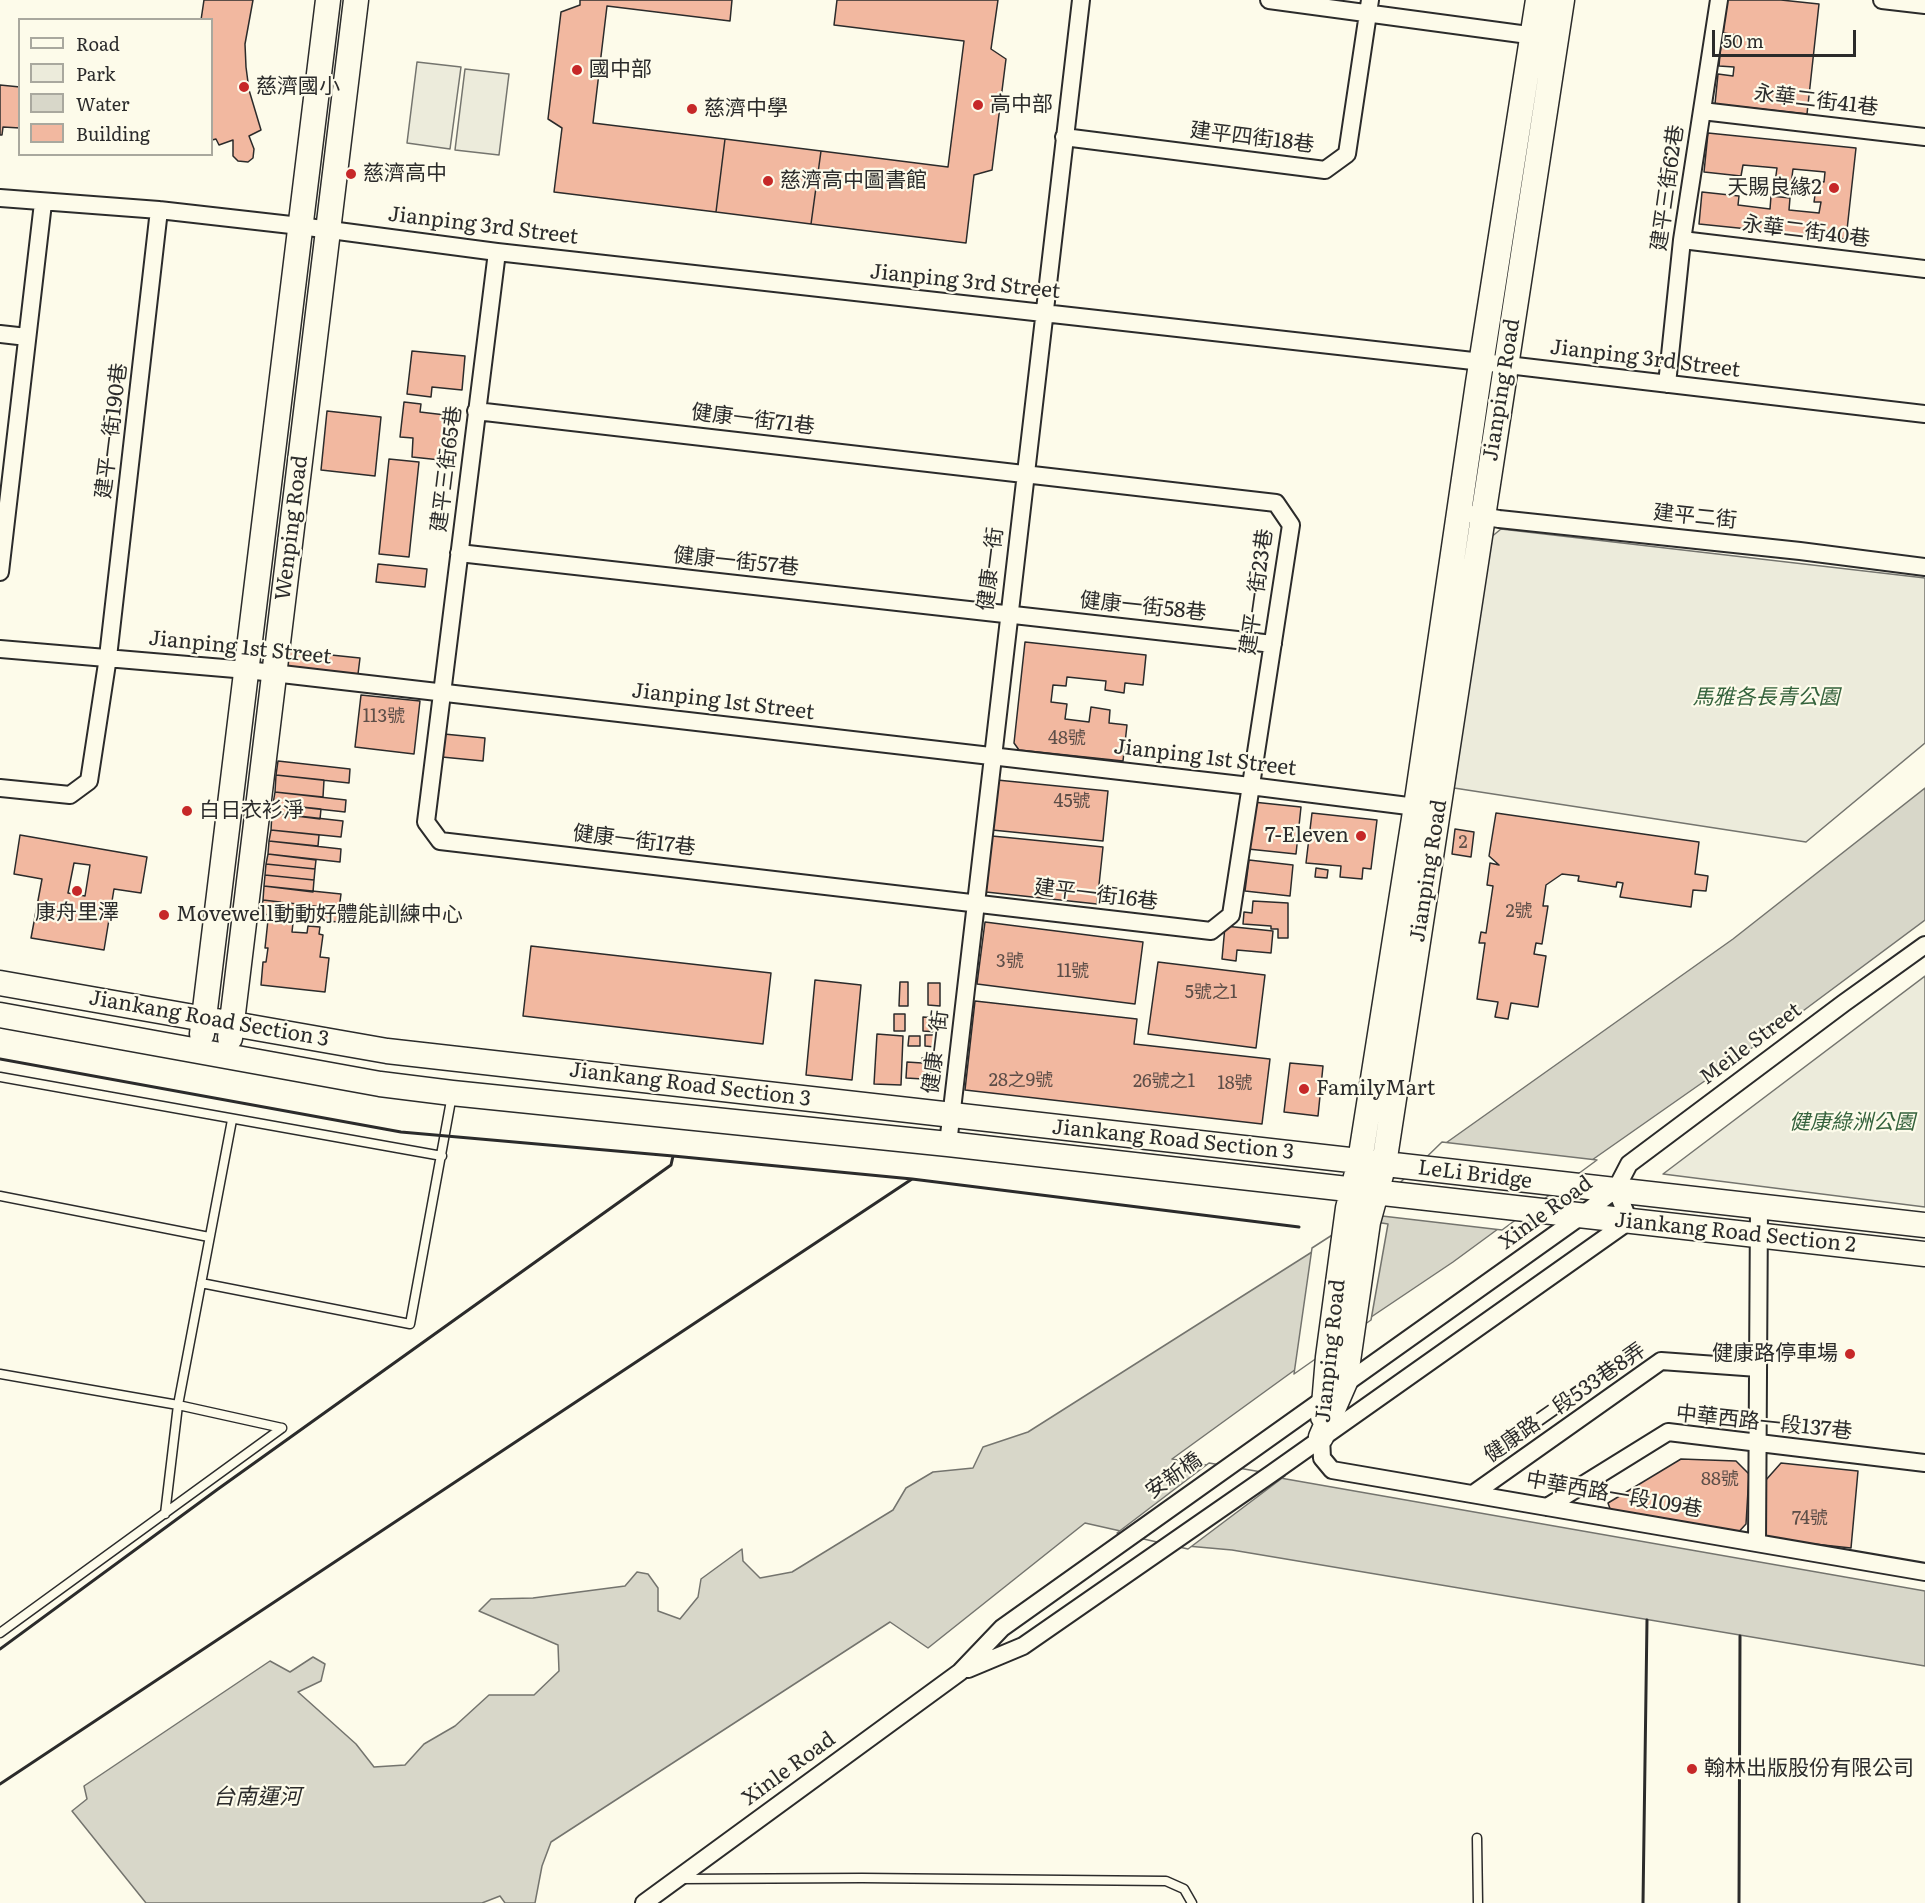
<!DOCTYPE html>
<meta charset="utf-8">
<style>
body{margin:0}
#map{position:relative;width:1925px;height:1903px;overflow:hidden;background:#fdfbea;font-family:Literata,serif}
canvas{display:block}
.legend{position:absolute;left:18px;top:18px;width:195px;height:138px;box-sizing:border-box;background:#fdfbea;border:2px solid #a9a89e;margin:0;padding:8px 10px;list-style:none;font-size:18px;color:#2b2b2b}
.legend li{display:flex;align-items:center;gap:12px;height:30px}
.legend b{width:30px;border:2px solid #a9a89e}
.scale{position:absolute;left:1712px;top:30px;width:144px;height:27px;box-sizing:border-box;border:3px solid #2b2b2b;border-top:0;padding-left:8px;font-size:18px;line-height:21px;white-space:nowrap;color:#2b2b2b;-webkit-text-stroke:4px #fdfbea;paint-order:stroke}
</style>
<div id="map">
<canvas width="1925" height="1903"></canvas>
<ul class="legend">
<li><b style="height:8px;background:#fdfbea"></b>Road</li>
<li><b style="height:16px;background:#ecebdb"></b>Park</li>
<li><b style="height:16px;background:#d8d7c9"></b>Water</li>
<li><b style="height:16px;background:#f2b8a0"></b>Building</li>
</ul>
<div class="scale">50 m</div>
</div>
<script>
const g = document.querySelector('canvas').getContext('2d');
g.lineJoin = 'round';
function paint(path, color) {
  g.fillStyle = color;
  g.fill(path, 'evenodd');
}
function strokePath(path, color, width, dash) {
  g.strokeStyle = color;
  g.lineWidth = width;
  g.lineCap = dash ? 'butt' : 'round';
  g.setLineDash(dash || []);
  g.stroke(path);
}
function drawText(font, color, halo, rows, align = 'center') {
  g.font = font + ' Literata,"Noto Sans TC",serif';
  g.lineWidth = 4.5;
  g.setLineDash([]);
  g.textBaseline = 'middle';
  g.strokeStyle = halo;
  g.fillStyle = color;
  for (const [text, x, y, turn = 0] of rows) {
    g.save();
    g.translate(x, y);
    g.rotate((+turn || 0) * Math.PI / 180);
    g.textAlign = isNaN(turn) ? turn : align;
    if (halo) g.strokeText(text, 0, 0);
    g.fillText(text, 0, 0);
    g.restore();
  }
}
const green = new Path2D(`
 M417,62l44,5 -11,82 -43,-6z
 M465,69l44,5 -10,81 -44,-5z
 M1501,529l424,49v165l-119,99 -352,-54 36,-250z
 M1925,976v231l-262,-33z`);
paint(green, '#ecebdb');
strokePath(green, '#74746e', 1.5);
const water = new Path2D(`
 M1925,788v132l-149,111 -184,129 -139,102 -128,86 -153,111 753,132v75l-693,-116 -45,-4 -102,-23 -157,125 -38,-26 -339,220 -9,24 -7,37h-30l-5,-7 -18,7h-336l-74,-92 15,-12 -3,-13 186,-125 20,11 23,-15 12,7 -4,17 -23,11 58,52 18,23 31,-2 19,-21 31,-18 34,-31h45l25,-24 -1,-26 -79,-34 12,-12 42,-1 92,-12 12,-14 11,2 10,14v23l22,8 18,-22 3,-18 41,-30 1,12 17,17 32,-6 101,-62 13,-22 27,-16 40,-4 10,-21 45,-15 347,-220 61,-62 297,-211z`);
paint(water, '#d8d7c9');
strokePath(water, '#74746e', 1.5);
const pier = new Path2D(`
 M1442,1142l155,18 -95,70 -137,-16 8,-5z
 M1357,1219l31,5 -17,96 -77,54 18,-126z
 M1209,1463l76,13 -97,73 -71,-16z`);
paint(pier, '#fdfbea');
strokePath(pier, '#74746e', 1.5);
const building = new Path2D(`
 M204,0h49l-8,44 1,23 3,23 12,40 -12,6 5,13 -1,9 -5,4 -10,-1 -5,-5v-16l-14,5 -3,-6 -4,1v-120h-11z
 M580,0h152l-2,21 -123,-15 -14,117 132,16 -9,73 -162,-20 8,-64 -14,-9 13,-107 19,-7z
 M837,0h161l-7,49 15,10 -14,111 -18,5 -8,68 -155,-19 10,-73 127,16 16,-126 -130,-16z
 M1727,0h54l38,4 -12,110 -92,-10 3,-30 15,2 1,-9 -15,-1 2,-23 15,1 1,-9 -14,-2z
 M0,85l20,2v41l-17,-1 -1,8h-2z
 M1708,133l148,15 -10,91 -147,-15 3,-32 37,4 -1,9 32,4 1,-13 19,2 -1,12 30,3 2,-11h-7l3,-21 7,1 1,-10 -32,-3 -2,15 -16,-2 2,-14 -34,-3 -2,11 -37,-4z
 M725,139l96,12 -10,73 -95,-12z
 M412,351l53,5 -3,34 -30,-3 -1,10 -24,-3z
 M404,402l17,2 -1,8 34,4 -4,45 -38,-4 1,-19 -13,-1z
 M327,411l54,6 -6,59 -54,-6z
 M389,459l30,3 -10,95 -30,-3z
 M378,564l49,5 -2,18 -49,-5z
 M1025,642l121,13 -3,30 -18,-2 -1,10 -19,-3 1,-9 -39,-4 -1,9 -13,-1 -2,17 16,2 -2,15 24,3 2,-15 19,3 -1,13 18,2 -4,36 -104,-11 -5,-7z
 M283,650l77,8 -2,16 -76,-7z
 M361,695l59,6 -6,53 -59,-7z
 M444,734l41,4 -2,23 -41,-4z
 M278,761l72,8 -1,14 -73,-8z
 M276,775l48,5 -1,17 -48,-5z
 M997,780l111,11 -5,50 -111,-11z
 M275,792l71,8 -1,12 -72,-8z
 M1253,802l48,5 -5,47 -48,-5z
 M273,804l48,5 -1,10 -48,-6z
 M272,813l71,8 -2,16 -70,-7z
 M1312,813l65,7 -6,49 -8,-1 -1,11 -22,-2 1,-11 -35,-3z
 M1496,813l203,29 -4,32 13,2 -2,15 -13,-1 -2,17 -71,-10 3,-14 -6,-1 -1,5 -38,-6 1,-5 -17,-2 -16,11 -3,21h5l-6,38 -6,-1 -2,11 12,2 -8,51 -27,-4 -3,16 -13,-2 3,-15 -21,-3 8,-56h-6l2,-11 5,1 7,-47 -6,-1 3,-22 9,2 -10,-9z
 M1455,829l19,3 -3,25 -19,-3z
 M271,830l48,5 -1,11 -49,-5z
 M20,835l127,22 -6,36 -27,-4 -10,61 -73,-12 11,-59 -28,-5z
 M992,836l111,11 -6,57 -111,-12z
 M269,841l72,8 -1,13 -72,-8z
 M268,854l48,6 -1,9 -49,-5z
 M1249,860l44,5 -3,31 -45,-5z
 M74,863l16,2 -5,31 -17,-3z
 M266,864l49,5 -1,11 -49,-5z
 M1316,868l12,2 -1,8 -12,-1z
 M265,875l49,5 -1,12 -49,-6z
 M264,886l77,8 -2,15 -76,-9z
 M263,900l76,9 -1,13 -77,-8z
 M1253,901l35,2v35h-10v-9h-7v-3l-28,-2 1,-12 8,1z
 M268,920l25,3 -1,9 15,1 1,-7 12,1 -1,7 4,1 -3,22 9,1 -4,34 -64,-7 2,-23h3l2,-14h-3z
 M985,922l158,20 -8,62 -158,-20z
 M1225,926l48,5 -2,22 -34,-3 -1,11 -14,-2z
 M531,946l240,27 -8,71 -240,-28z
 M1158,962l107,13 -9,73 -108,-14z
 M815,980l46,5 -9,95 -46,-5z
 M900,982h8v24h-9z
 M928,983h12v23l-12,-1z
 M975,1001l162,18 -3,25 136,15 -8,65 -297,-34z
 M894,1014h11v17h-11z
 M923,1017l15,1v14l-15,-1z
 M877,1034l26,2 -2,49 -27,-1z
 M925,1035h10v12l-10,-1z
 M909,1036h11v10h-12z
 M922,1058h12l-3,14 -8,7 -17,-1 1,-16 15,1z
 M1290,1063l33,3 -5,50 -34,-4z
 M1681,1459l55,2 13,13 -3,50 -12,13 -121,-20 -5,-14z
 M1781,1463l77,8 -7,77 -84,-9 -7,-13 5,-45z`);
paint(building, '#f2b8a0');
strokePath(building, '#2b2b2b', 1.5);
const lane = new Path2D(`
 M0,1077l442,79
 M0,1196l209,41
 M201,1283l209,41 42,-229
 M0,1374l178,31 104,23
 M165,1514l13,-109 54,-285
 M0,1633l282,-205
 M1477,1838l1,65
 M680,1879l182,-1 304,3 18,8 8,14`);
const street = new Path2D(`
 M1269,0l274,37
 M1882,0l43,5
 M1702,111l223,26
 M1064,137l261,33 22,-16 23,-154
 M0,198l159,12 141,16 197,26 985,110 443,52
 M1682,240l243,29
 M0,334l27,3
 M1667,384l15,-144 37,-240
 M476,411l800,92 15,22 -60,390 -20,16 -771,-90 -14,-19 71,-570
 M1459,512l40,7 301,32 125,16
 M459,553l814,91
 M0,572l43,-369
 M0,649l247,21 1003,116 174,22
 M0,788l70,7 19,-14 19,-124 51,-447
 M948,1144l133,-1144
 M1321,1437l1,21 10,12 593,102
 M1473,1494l188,-133 97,7
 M1547,1507l121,-75 257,31
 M1757,1543l2,-336
 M968,1669l55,-23 248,-172 358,-253 -13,-32
 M644,1903l316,-231 42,-44 579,-412 35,-27 13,-25 215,-161 81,-58`);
const secondary = new Path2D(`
 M0,983l387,68 1538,174
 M0,1015l380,69 72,9 496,51 977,110
 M202,1034l126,-1034
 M230,1038l126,-1038
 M1323,1417l5,-60 20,-149 12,-47 58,-368 60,-410 60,-383
 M1321,1437l24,-55 23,-160 16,-58 178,-1164`);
strokePath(lane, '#2b2b2b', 11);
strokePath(street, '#2b2b2b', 20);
strokePath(secondary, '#2b2b2b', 27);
strokePath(lane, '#fdfbea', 8);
strokePath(street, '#fdfbea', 16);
strokePath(secondary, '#fdfbea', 24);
strokePath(new Path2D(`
 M0,1059l401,73 272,24 -2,9 -453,324 -218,160
 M912,1179l387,48
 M0,1784l912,-605 -239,-23
 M1643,1903l4,-283
 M1739,1903l1,-267`), '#2b2b2b', 3);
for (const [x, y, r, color] of [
 [577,70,6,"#c62828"],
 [244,87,6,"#c62828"],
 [978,105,6,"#c62828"],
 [692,109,6,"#c62828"],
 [351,174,6,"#c62828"],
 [768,181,6,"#c62828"],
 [1834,188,6,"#c62828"],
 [187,811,6,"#c62828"],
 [1361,836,6,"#c62828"],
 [77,891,6,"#c62828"],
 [164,915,6,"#c62828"],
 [1304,1089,6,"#c62828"],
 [1850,1354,6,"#c62828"],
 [1692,1769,6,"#c62828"]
]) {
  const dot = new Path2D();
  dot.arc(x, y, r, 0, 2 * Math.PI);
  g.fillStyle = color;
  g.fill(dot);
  strokePath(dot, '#fdfbea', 2);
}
drawText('18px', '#5d4e48', null, [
 ["113號",384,717],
 ["48號",1067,739],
 ["45號",1072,802],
 ["2",1463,843],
 ["2號",1519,912],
 ["3號",1010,962],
 ["11號",1073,972],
 ["5號之1",1211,993],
 ["28之9號",1021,1081],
 ["26號之1",1164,1082],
 ["18號",1235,1084],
 ["88號",1720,1480],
 ["74號",1810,1519]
]);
drawText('21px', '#2b2b2b', '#fdfbea', [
 ["國中部",589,70],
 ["慈濟國小",256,87],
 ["高中部",990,105],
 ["慈濟中學",704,109],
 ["慈濟高中",363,174],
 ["慈濟高中圖書館",780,181],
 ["天賜良緣2",1822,188,"right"],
 ["白日衣衫淨",199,811],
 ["7-Eleven",1349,836,"right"],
 ["康舟里澤",77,913,"center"],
 ["Movewell動動好體能訓練中心",176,915],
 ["FamilyMart",1316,1089],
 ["健康路停車場",1838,1354,"right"],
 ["翰林出版股份有限公司",1704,1769]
], 'left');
drawText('21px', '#2b2b2b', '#fdfbea', [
 ["永華二街41巷",1816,101,7],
 ["建平四街18巷",1252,138,7],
 ["建平三街62巷",1668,188,-82],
 ["Jianping 3rd Street",483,226,7],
 ["永華二街40巷",1806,232,7],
 ["Jianping 3rd Street",965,282,6],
 ["Jianping 3rd Street",1645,359,7],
 ["Jianping Road",1502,390,-81],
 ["健康一街71巷",753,420,7],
 ["建平一街190巷",112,431,-83],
 ["建平三街65巷",447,469,-83],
 ["建平二街",1695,517,6],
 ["Wenping Road",292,528,-83],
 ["健康一街57巷",736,562,6],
 ["健康一街",991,569,-83],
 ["建平一街23巷",1257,592,-82],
 ["健康一街58巷",1143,607,6],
 ["Jianping 1st Street",240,648,6],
 ["Jianping 1st Street",723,702,7],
 ["Jianping 1st Street",1205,758,7],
 ["健康一街17巷",634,841,7],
 ["Jianping Road",1429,871,-81],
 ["建平一街16巷",1096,895,7],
 ["Jiankang Road Section 3",209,1019,10],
 ["Meile Street",1751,1044,-37],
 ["健康一街",936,1052,-83],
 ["Jiankang Road Section 3",690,1085,7],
 ["Jiankang Road Section 3",1173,1140,6],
 ["LeLi Bridge",1475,1175,7],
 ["Xinle Road",1546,1213,-36],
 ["Jiankang Road Section 2",1735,1233,6],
 ["Jianping Road",1331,1351,-84],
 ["健康路二段533巷8弄",1565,1403,-35],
 ["中華西路一段137巷",1764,1423,6],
 ["安新橋",1174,1476,-35],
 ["中華西路一段109巷",1614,1495,10],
 ["Xinle Road",789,1769,-36]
]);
drawText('italic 21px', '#34623c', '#fdfbea', [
 ["馬雅各長青公園",1766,698],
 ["健康綠洲公園",1852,1123]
]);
drawText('italic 22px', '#2b2b2b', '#fdfbea', [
 ["台南運河",257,1798]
]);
</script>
